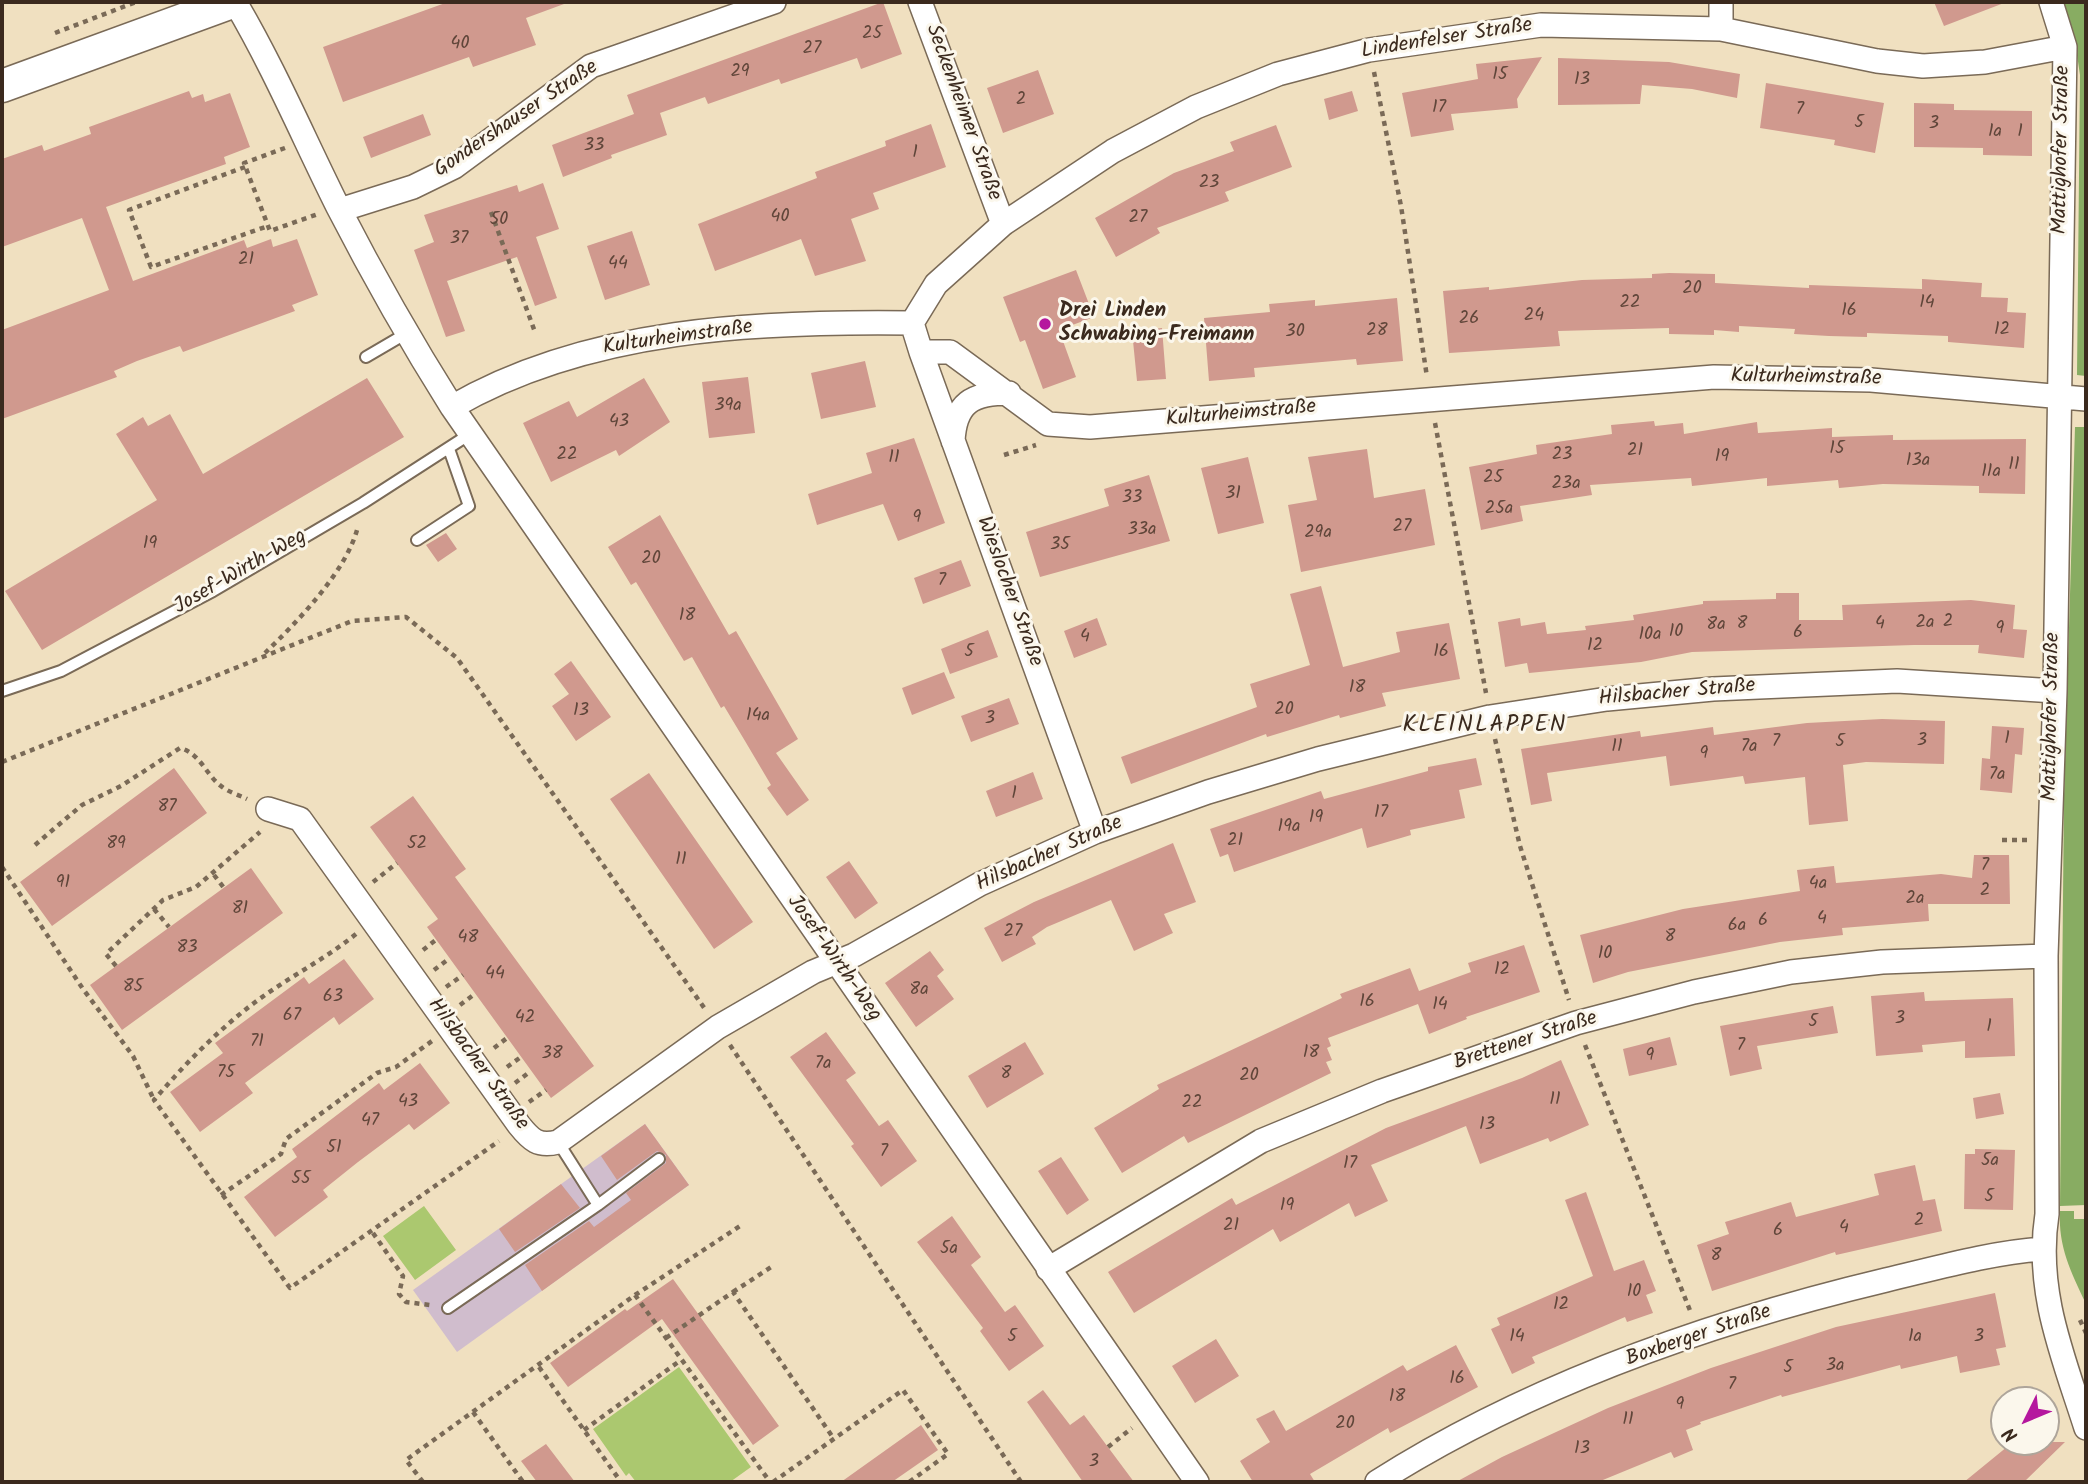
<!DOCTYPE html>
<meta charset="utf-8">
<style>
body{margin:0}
#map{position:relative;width:2088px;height:1484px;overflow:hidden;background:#f0e0c0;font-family:Kalam,sans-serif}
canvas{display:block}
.frame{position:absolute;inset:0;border:4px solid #3b2a1e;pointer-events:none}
.north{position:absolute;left:1990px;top:1386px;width:70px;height:70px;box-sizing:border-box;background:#fbf7ec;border:2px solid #aea59a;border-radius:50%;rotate:227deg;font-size:19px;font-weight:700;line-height:28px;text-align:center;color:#3b2a1e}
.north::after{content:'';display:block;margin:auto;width:24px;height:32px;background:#b5179e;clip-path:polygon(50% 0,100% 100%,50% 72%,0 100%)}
</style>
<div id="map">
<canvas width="2088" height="1484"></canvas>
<div class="frame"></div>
<div class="north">N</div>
</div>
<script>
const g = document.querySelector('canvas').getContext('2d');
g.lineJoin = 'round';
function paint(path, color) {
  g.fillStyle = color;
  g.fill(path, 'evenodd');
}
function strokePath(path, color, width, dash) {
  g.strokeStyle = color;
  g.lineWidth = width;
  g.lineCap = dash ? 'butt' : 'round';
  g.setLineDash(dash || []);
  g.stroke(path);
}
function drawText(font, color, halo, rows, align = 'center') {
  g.font = font + ' Kalam,sans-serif';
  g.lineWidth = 6;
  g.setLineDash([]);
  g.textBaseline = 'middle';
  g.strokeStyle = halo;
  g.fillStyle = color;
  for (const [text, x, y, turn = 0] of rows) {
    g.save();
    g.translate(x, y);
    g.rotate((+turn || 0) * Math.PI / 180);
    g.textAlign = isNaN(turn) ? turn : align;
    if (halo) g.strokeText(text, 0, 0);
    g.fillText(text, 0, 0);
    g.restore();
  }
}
paint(new Path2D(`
 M645,1124l44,61 -232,167 -44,-62z`), '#d0bdcd');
paint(new Path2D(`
 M424,1206l32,44 -41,30 -32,-44z
 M679,1367l72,100 -21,15h-94l-7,-9 -3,3 -33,-47z`), '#abc86f');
paint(new Path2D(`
 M2063,2h23v374l-9,-1 3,-300 -6,-40z
 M2075,427h11v778l-26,1 4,-411z
 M2060,1211h14v8h12v85c-15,-32 -28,-57 -26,-93z`), '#88ac62');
paint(new Path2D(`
 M448,2l116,2 -38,14 10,27 -63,22 -4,-10 -126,45 -20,-55z
 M883,2l19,52 -41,15 -4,-11 -76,26 -2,-5 -71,25 -3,-7 -45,16 7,22 -56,20 1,3 -49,19 -11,-32 82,-31 -7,-19z
 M1934,2h69l1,1 -60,23z
 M1542,57l-25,42 1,9 -67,6 3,16 -43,7 -9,-44 76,-14 -2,-15z
 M1558,58l111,4 71,12 -3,24 -45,-9 -50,-4 -2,19 -82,1z
 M1038,70l16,44 -51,19 -16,-45z
 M1766,83l118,20 -9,50 -41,-8 1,-5 -75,-12z
 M189,91l3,7 11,-4 2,8 25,-9 20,54 -26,10 2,7 -120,43 27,74 111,-41 3,8 24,-9 2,8 24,-8 21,56 -26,10 3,6 -112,41 -3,-6 -43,15 -23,10 3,6 -115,42v-89l107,-40 -27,-72 -80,29v-88l40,-14 2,6 47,-17 -2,-7z
 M1352,91l6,20 -29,9 -5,-21z
 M1914,103l40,1v6l78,1v45l-49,-1v-7l-69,-1z
 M423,114l8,21 -60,23 -8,-21z
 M931,124l15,43 -73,26 6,16 -28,10 15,42 -51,15 -14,-37 -86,32 -17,-47 119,-46 -2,-6 71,-26 -1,-5z
 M1276,125l16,42 -67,25 4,9 -72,27 3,5 -44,24 -21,-39 79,-45 60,-22 -4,-9z
 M543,183l16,46 -23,8 21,61 -22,8 -18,-49 -70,24 18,50 -19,6 -32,-87 20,-8 -10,-27 93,-30 2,7z
 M632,231l18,54 -45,15 -18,-54z
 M1076,270l18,47 -35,13 17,47 -33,12 -18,-49 -5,2 -17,-45z
 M1669,273l46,1v9l94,5v-3l113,4v-10l60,4 -1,14 27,1 -1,14 19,1 -2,35 -76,-6v-6l-81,-3v4l-38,-1 -35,-2 1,-5 -56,-3v6l-25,-2v5l-45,-1v-6l-111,3 2,15 -111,7 -6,-62 46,-4v3l93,-10 70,-2v-4z
 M1397,298l6,63 -46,4 -1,-6 -102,9 1,9 -46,4 -5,-63 66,-6 -1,-8 46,-4v6z
 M1162,328l4,51 -29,2 -5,-50z
 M865,361l11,46 -55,12 -10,-46z
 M748,377l7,56 -46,5 -7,-56z
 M367,378l37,59 -362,213 -37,-59 152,-91 -41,-66 27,-17 5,9 22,-12 33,60z
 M644,378l26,44 -51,34 -3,-6 -65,32 -28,-59 46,-22 8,16z
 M1654,421l1,5 28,-3 1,11 73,-12 1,11 74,-5v9l61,-2v5l133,-1 -1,55 -46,-1v-7l-96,-2 -44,4 -1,-8 -71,6v-8l-75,8 -1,-8 -101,7 2,10 -72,11 3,15 -42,9 -12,-63 68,-13 -1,-9 76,-11 -1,-9z
 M914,438l31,85 -47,18 -15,-37 -66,21 -9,-31 64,-21 -6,-20z
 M1367,449l7,49 51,-9 10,56 -134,27 -13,-67 29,-5 -9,-43z
 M1248,457l16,66 -46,11 -17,-66z
 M1149,475l21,66 -130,36 -14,-45 83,-26 -5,-17z
 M660,515l69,120 7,-4 62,108 -22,14 33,47 -22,16 -20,-28 4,-3 -26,-44 -21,-35 -3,2 -29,-51 -8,4 -48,-79 -5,3 -23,-38z
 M446,533l11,16 -19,13 -12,-17z
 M961,560l10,26 -48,18 -9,-26z
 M1321,586l22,81 57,-15 -4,-20 53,-9 11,56 -78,14 4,13 -46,12 -1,-3 -72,22 -1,-3 -135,50 -10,-27 136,-50 -7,-23 60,-19 -20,-71z
 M1776,593h23v27h44l-1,-15 129,-5 44,5 -2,24 14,1 -3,28 -46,-5 1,-8h-65l-222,7 -51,10 -112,11 -2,-10 -22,4 -7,-45 22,-4 1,8 24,-4 2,12 39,-4 -1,-4 49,-6 -1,-5 70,-11v-3l73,-2z
 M1097,618l10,27 -33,13 -10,-27z
 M988,630l10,27 -48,17 -9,-25z
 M571,661l40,56 -35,24 -24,-35 17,-12 -15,-20z
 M944,672l11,26 -43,17 -10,-27z
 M1009,698l10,26 -48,18 -10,-26z
 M1882,719l63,2 -1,43 -78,-2 -23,3 5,56 -39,4 -4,-48 -60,7 -2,-8 -73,10 -4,-30 -119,17 5,28 -21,4 -10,-56 119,-18 1,6 72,-10 1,8 93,-12z
 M1992,726l32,2 -2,27 -7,-1 -3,39 -32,-3 2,-32 8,1z
 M1476,758l6,27 -23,5 6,28 -55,12 1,5 -44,13 -5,-20 -128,44 -6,-18 -8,3 -10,-28 111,-38 3,8 104,-28v-4z
 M174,768l33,45 -155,113 -32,-44z
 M1033,772l10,27 -47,18 -10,-26z
 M649,773l104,149 -39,27 -104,-150z
 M413,796l53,73 -11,8 139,189 -43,32 -124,-171 11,-8 -68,-92z
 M1173,843l23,59 -32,12 9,19 -39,18 -23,-51 -64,27 -15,10 4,7 -34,18 -18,-34 50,-26z
 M1974,855h35l1,49h-82l1,17 -87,7 1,7 -63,7 -152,30 -35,11 -13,-48 103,-26 117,-18 -3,-21 37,-4 2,17 105,-9 31,4z
 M849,861l29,42 -23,16 -29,-42z
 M251,868l32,45 -161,117 -32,-45z
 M1524,945l16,47 -74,25 1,2 -38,15 -11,-30 -90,34 3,8 -4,2 5,12 -6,2 5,11 -143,70 -4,-7 -62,37 -28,-45 65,-39 -2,-4 185,-87 -2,-4 70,-26 9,23 52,-19 -3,-9z
 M930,951l14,19 -7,6 17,23 -38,28 -31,-44z
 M344,959l30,40 -35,26 -5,-8 -89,66 8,10 -53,39 -30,-40 53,-39 -8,-10 89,-66 5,7z
 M1924,992l1,9 88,-3 2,58 -50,2v-17l-43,4 1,7 -47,4 -5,-60z
 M1833,1006l5,27 -81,13 5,23 -32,7 -10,-50z
 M826,1032l30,41 -10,7 33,46 9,-6 29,41 -36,26 -30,-41 3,-2 -64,-87z
 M1670,1037l7,28 -48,11 -6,-27z
 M1025,1042l19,32 -57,34 -19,-32z
 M1561,1060l28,65 -39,17 -2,-4 -68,26 -14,-38 -95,39 17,36 -33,16 -6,-14 -69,39 -7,-13 -139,84 -26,-41 124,-74 4,7 150,-77 136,-50z
 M420,1063l30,40 -36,27 -5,-6 -51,38 -35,28 5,7 -53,40 -31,-40 53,-40 -5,-8 20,-15 67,-51 5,7z
 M2000,1093l4,21 -28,5 -3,-21z
 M645,1124l44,61 -147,106 -17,-26 64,-44 5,6 37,-27 -5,-7 40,-30v-8l-9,-4 -40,29 -16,-24z
 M1975,1149l40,1 -2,60 -49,-1 1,-55h10z
 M1061,1157l28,43 -22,15 -29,-44z
 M1915,1165l8,36 12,-2 7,32 -106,24 -1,-3 -123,39 -15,-46 32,-11 -4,-12 66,-20 5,15 83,-22 -5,-21z
 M561,1184l19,24 -65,44 -16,-23z
 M1586,1192l28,79 30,-11 12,31 -10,4 7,18 -26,9 -2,-5 -93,40 3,6 -23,11 -21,-45 9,-4 -3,-7 96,-42 -28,-76z
 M952,1216l29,41 -10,8 34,47 10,-7 29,41 -35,25 -29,-40 3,-3 -66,-86z
 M673,1279l106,147 -26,19 -91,-126 -94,68 -18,-24 75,-54 2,2z
 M1995,1293l11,54 -10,2 4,16 -40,8 -3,-17 -56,13 -1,-4 -118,32 -1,-2 -81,27 1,2 -15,6 7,20 -19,8 -3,-6 -73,30h-142l46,-25 106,-49 103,-40 125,-41z
 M1216,1339l23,37 -44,27 -23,-37z
 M1456,1345l22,42 -88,46 -2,-5 -78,46 5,8h-62l-13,-21 30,-19 -14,-23 18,-9 12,21 117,-66 4,6z
 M1043,1390l27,35 14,-10 50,67h-51l-56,-80z
 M921,1425l17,25 -46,32h-51z
 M2013,1442h52l-41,40h-60z
 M546,1444l29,38h-38l-16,-21z`), '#d0998e');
const service = new Path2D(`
 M366,357l41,-24
 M417,540l52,-34 -20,-57
 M2,691l59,-20 152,-80 150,-88 107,-69
 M598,1205l61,-46
 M448,1308l150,-103 -40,-63`);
const minor = new Path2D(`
 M235,2c39,66 69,137 103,205 35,68 73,135 114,200l745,1075
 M920,2l83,222
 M2051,2l14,45 -10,644 -9,265 1,258c-12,77 16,142 39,214
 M1721,29v-27
 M340,210l73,-23 41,-20 137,-101 183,-64
 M912,323l24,-39 67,-60 110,-73 83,-44 82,-33 91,-24 172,-25 180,4 156,32 46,5 62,-4 80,-15
 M921,352l174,480
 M452,407c136,-79 306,-86 460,-84l9,29h29l98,72 42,3 624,-50 157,3 215,19
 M953,441c2,-38 19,-48 56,-48
 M268,809l32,10 219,306c12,15 19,22 39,17l160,-115 95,-55 41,-17 126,-71 115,-52 113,-40 110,-33 172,-42 117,-18 106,-10 184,-8 158,10
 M1048,1269l213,-128 121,-50 194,-68 118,-31 97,-20 91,-10 164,-6
 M1377,1482c153,-97 333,-160 509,-202 51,-12 103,-27 156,-31`);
const secondary = new Path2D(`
 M2,86l230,-84`);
strokePath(service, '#7a6a57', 14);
strokePath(minor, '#7a6a57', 26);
strokePath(secondary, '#7a6a57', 35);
strokePath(new Path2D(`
 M55,33l81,-31
 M1374,72l27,134 26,171
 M285,148l-41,15 26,68 48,-17
 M245,167l-116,43 22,57 117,-41
 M491,212l44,120
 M1435,423l51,270
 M1004,455l32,-10
 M265,653c32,-31 83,-83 93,-127
 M1495,739l25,107 49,154
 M2,762l350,-141 54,-4 51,41 248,351
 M2002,840h26
 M35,845l47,-40 39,-19 59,-38c20,5 26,27 41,38 7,6 18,9 26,13
 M2,867l81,122 50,67 21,44
 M214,875l10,13
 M373,882l24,-19
 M154,909l15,18
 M356,934c-32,26 -69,44 -102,69 -37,28 -70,62 -100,97l136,188 209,-147
 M423,950l14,-11
 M116,966l-10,-12 57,-54 33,-13 64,-55
 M434,970l16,-12
 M446,987l17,-12
 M460,1005l16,-12
 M730,1045l291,437
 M1585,1045l106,268
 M494,1048l13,-10
 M507,1067l14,-10
 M515,1083l16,-12
 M529,1102l17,-12
 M221,1195l60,-41 5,-15 91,-66 19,-6 36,-26
 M373,1233l30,43 -4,18 7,8 24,3
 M733,1292l38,-25
 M635,1295l135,187
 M2080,1320l6,13
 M666,1338l67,-46 101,147
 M539,1367l82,115
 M473,1412l50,70
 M584,1430l97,-70
 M1108,1447l24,-19
 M423,1482l-17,-22 229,-165 105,-69
 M773,1482l130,-92 45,64 -39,28`), '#7a6a57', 4.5, [5, 5]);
strokePath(service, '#fff', 10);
strokePath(minor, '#fff', 23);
strokePath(secondary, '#fff', 32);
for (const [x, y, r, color] of [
 [1045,324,7,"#b5179e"]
]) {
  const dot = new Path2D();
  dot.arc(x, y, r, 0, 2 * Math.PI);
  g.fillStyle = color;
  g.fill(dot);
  strokePath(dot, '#fbf7ec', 2.5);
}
drawText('18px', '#60463a', null, [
 ["25",872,35],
 ["40",460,45],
 ["27",812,50],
 ["29",740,73],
 ["15",1500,76],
 ["13",1582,81],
 ["2",1021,101],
 ["17",1439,109],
 ["7",1800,111],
 ["5",1859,124],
 ["3",1934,125],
 ["1a",1995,133],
 ["1",2020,133],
 ["33",594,147],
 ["1",915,154],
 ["23",1209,184],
 ["40",780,218],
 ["27",1138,219],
 ["50",499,221],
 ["37",459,240],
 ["21",246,261],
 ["44",618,265],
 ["20",1692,290],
 ["22",1630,304],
 ["14",1927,304],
 ["16",1849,312],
 ["24",1534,317],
 ["26",1469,320],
 ["12",2002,331],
 ["28",1377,332],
 ["30",1295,333],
 ["39a",728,407],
 ["43",619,423],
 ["15",1837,450],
 ["21",1635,452],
 ["22",567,456],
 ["23",1562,456],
 ["19",1722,458],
 ["11",894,459],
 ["13a",1918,462],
 ["11",2014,466],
 ["11a",1991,473],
 ["25",1493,479],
 ["23a",1566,485],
 ["31",1233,495],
 ["33",1132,499],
 ["25a",1499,510],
 ["9",917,519],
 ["27",1402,528],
 ["33a",1142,531],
 ["29a",1318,534],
 ["19",150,545],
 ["35",1060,546],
 ["20",651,560],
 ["7",942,582],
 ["18",687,617],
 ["2",1948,623],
 ["2a",1925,624],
 ["8",1742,625],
 ["4",1880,625],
 ["8a",1716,626],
 ["9",2000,630],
 ["10",1676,633],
 ["6",1798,634],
 ["10a",1650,636],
 ["4",1085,638],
 ["12",1595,647],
 ["5",969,653],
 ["16",1441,653],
 ["18",1357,689],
 ["20",1284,711],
 ["13",581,712],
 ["14a",758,717],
 ["3",990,720],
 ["1",2007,740],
 ["3",1922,742],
 ["7",1776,743],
 ["5",1840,743],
 ["11",1617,748],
 ["7a",1749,748],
 ["9",1704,755],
 ["7a",1997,776],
 ["1",1014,795],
 ["87",167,808],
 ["17",1381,814],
 ["19",1316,819],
 ["19a",1289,828],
 ["21",1235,842],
 ["89",116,845],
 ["52",417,845],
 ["11",681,861],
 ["7",1985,867],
 ["91",63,884],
 ["4a",1818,885],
 ["2",1985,892],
 ["2a",1915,900],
 ["81",240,910],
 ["4",1822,920],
 ["6",1763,922],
 ["6a",1737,927],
 ["27",1013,933],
 ["8",1670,938],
 ["48",468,939],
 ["83",187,949],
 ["10",1605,955],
 ["12",1502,971],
 ["44",495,975],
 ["85",133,988],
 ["8a",919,991],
 ["63",333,998],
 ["16",1367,1003],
 ["14",1440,1006],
 ["67",292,1017],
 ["42",525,1019],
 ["3",1900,1020],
 ["5",1813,1023],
 ["1",1989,1028],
 ["71",257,1043],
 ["7",1741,1047],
 ["18",1311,1054],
 ["38",552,1055],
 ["9",1650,1057],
 ["7a",823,1065],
 ["75",226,1074],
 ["8",1006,1075],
 ["20",1249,1077],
 ["11",1555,1101],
 ["43",408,1103],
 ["22",1192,1104],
 ["47",370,1122],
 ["13",1487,1126],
 ["51",334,1149],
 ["7",884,1153],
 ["5a",1990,1162],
 ["17",1350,1165],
 ["55",301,1180],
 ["5",1989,1198],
 ["19",1287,1207],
 ["2",1919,1222],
 ["21",1231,1227],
 ["4",1844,1229],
 ["6",1778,1232],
 ["5a",949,1250],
 ["8",1716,1257],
 ["10",1634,1293],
 ["12",1561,1306],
 ["5",1012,1338],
 ["14",1517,1338],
 ["1a",1915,1338],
 ["3",1979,1338],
 ["3a",1835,1367],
 ["5",1788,1369],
 ["16",1457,1380],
 ["7",1732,1386],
 ["18",1397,1398],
 ["9",1680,1406],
 ["11",1628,1421],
 ["20",1345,1425],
 ["13",1582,1450],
 ["3",1094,1463]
]);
drawText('21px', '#3b2a1e', '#fbf7ec', [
 ["Lindenfelser Straße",1447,40,-9],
 ["Seckenheimer Straße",962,113,70],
 ["Gondershauser Straße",517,120,-34],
 ["Mattighofer Straße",2063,150,-89],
 ["Kulturheimstraße",678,339,-8],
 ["Kulturheimstraße",1806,379,1],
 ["Kulturheimstraße",1241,415,-5],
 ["Josef-Wirth-Weg",241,573,-30],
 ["Wieslocher Straße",1008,592,70],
 ["Hilsbacher Straße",1677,694,-5],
 ["Mattighofer Straße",2053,717,-89],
 ["Hilsbacher Straße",1050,855,-24],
 ["Josef-Wirth-Weg",833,959,55],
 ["Brettener Straße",1526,1042,-18],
 ["Hilsbacher Straße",477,1065,54],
 ["Boxberger Straße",1699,1337,-19]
]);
drawText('bold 21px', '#3b2a1e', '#fbf7ec', [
 ["Drei Linden",1059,312],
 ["Schwabing-Freimann",1059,336]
], 'left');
g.letterSpacing = '2px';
drawText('23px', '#3b2a1e', '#fbf7ec', [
 ["KLEINLAPPEN",1485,727]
]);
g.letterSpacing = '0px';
</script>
